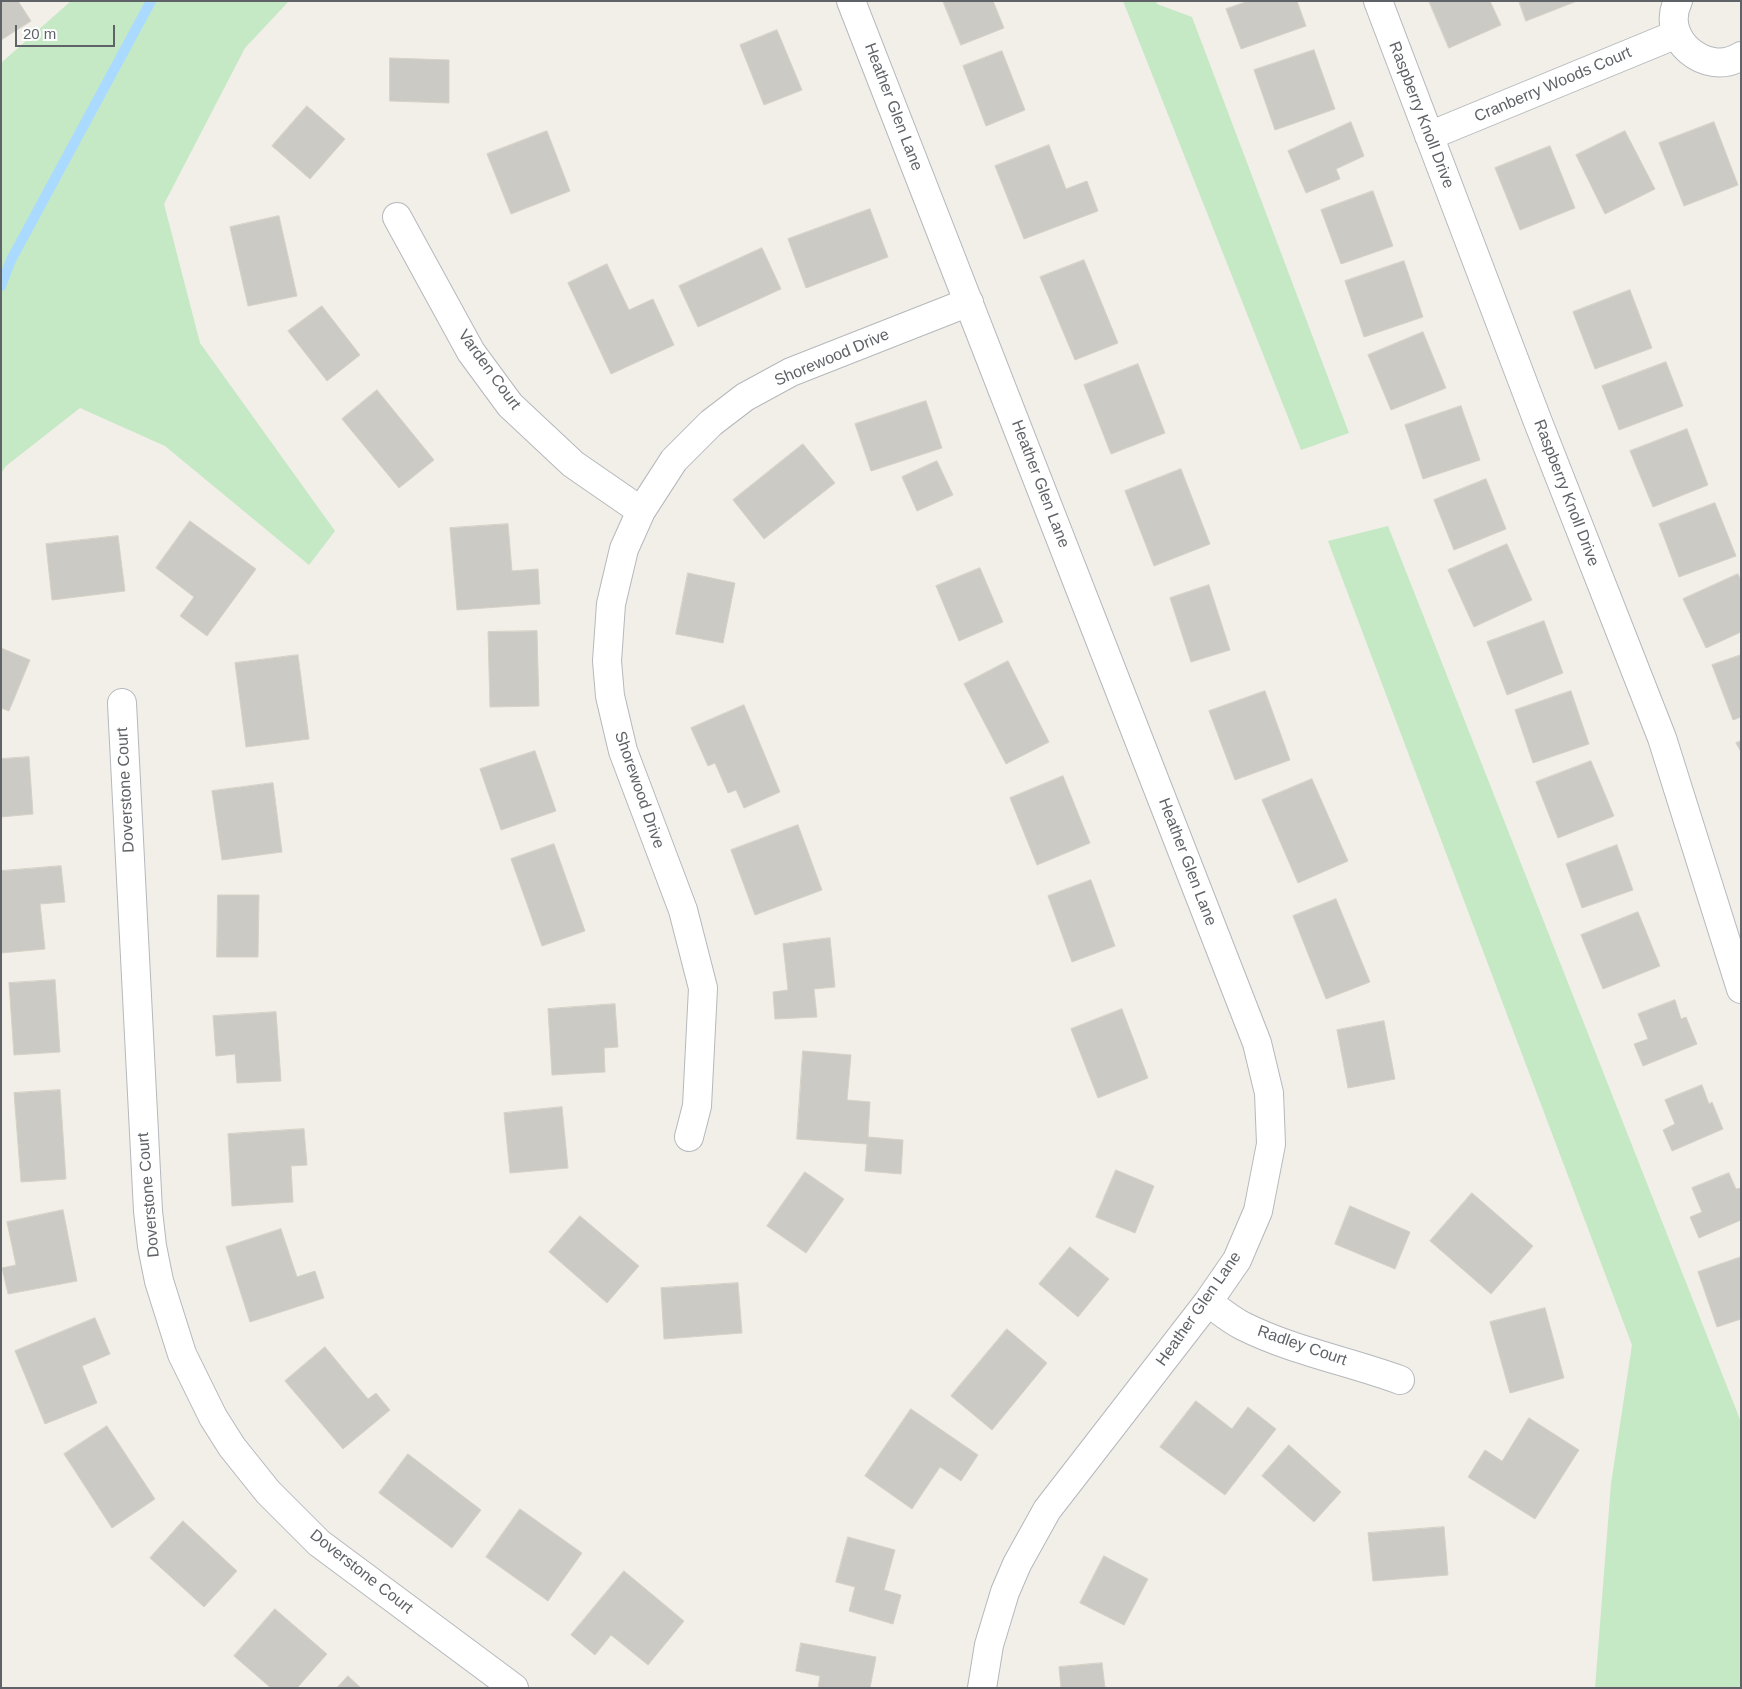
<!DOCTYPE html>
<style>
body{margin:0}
#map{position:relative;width:1742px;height:1689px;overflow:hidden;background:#f1efe8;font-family:Helvetica,sans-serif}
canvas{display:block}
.frame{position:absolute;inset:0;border:2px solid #5f6368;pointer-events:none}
.scale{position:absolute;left:15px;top:25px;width:100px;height:22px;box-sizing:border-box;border:2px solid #5f6368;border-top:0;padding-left:6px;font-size:15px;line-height:18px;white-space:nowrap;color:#5f6368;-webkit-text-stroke:4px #fff;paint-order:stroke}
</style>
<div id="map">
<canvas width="1742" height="1689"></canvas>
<div class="frame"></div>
<div class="scale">20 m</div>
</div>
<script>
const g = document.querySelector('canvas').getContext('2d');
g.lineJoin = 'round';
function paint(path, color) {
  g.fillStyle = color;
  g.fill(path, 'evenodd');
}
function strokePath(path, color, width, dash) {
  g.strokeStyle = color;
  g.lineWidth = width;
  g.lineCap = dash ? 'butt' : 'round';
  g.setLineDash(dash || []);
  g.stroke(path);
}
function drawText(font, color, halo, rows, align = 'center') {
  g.font = font + ' Helvetica,sans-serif';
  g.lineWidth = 4.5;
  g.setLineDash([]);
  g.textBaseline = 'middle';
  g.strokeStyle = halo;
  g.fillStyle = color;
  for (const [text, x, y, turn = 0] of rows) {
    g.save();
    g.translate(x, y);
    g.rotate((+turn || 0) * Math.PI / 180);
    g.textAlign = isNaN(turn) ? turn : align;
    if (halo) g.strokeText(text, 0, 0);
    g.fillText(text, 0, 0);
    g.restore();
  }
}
paint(new Path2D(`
 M71,1h218l-44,47 -81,156 36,139 135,188 -26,34 -144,-119 -85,-38 -74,58 -5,7v-410z
 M1123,1h33l1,3 35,13 157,416 -48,17z
 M1388,526l353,896v266h-146l16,-204 21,-139 -304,-804z`), '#c5e8c5');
strokePath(new Path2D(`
 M1,286l10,-26 140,-259`), '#aadaff', 10);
const building = new Path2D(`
 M1,1h17l13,20 -30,19z
 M943,1h50l11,27 -43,17z
 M1249,1h48l9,25 -65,23 -15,-40z
 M1429,1h61l11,24 -52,23z
 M1519,1h58l-51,20z
 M777,30l25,60 -38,15 -24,-60z
 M1314,50l21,59 -60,21 -21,-60z
 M1002,51l23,59 -39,16 -23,-60z
 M390,58l59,2v43l-59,-2z
 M307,106l38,33 -35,40 -38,-33z
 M1351,122l13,34 -28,13 4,10 -34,14 -18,-42z
 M1714,122l24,63 -54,21 -25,-63z
 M547,131l23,60 -59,23 -24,-60z
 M1625,131l30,58 -50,25 -29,-59z
 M1049,145l17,44 21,-8 11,30 -74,28 -29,-73z
 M1550,146l25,62 -55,22 -25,-62z
 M1373,191l20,55 -52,18 -20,-54z
 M870,209l18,48 -82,31 -18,-49z
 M279,216l18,80 -49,10 -18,-79z
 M762,248l19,41 -83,38 -19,-41z
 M1084,260l34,83 -43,17 -35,-83z
 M1404,261l19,56 -59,20 -19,-56z
 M607,264l22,46 24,-11 21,46 -63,29 -43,-91z
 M1630,290l22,58 -57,21 -22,-57z
 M322,306l38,49 -33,26 -39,-50z
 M1423,332l23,56 -55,22 -23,-55z
 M1666,362l17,44 -64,24 -17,-44z
 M1138,364l27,69 -54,21 -27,-69z
 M377,390l57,70 -35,28 -57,-69z
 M926,401l16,47 -71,23 -16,-47z
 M1461,406l19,54 -57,19 -18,-54z
 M1687,429l21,56 -55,22 -23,-56z
 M803,444l32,39 -71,56 -31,-39z
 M937,461l16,34 -36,16 -15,-34z
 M1181,469l29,75 -56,22 -29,-75z
 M1486,479l20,50 -52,21 -20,-50z
 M1715,503l21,53 -57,21 -20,-53z
 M190,521l66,48 -49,67 -27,-20 14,-19 -38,-29z
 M508,524l4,47 26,-2 2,35 -83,6 -7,-82z
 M118,536l7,55 -73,9 -6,-56z
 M1507,544l25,56 -58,27 -26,-57z
 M980,568l23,54 -44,19 -23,-55z
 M688,573l47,10 -12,60 -47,-9z
 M1738,574l3,7v51l-35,16 -23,-49z
 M1209,585l21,65 -39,12 -21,-64z
 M1544,621l19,52 -56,22 -20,-53z
 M537,631l2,75 -49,1 -2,-75z
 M1,648l29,12 -21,51 -8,-3z
 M298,655l11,84 -63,8 -11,-84z
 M1741,655v62l-8,3 -21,-55z
 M1008,661l41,81 -43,22 -42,-80z
 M1265,691l25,69 -55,20 -26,-69z
 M1571,691l18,53 -56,19 -18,-53z
 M744,705l36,87 -36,16 -8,-18 -8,3 -13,-30 -7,3 -17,-38z
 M1741,741v11l-5,-9z
 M535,751l21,60 -55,19 -21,-61z
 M29,757l4,57 -32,3v-58z
 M1591,761l23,55 -56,22 -22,-56z
 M1063,776l27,67 -53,22 -27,-67z
 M1312,779l36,82 -50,22 -36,-83z
 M273,783l9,69 -60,8 -10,-69z
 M798,825l24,65 -67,25 -24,-65z
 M554,844l31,87 -43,15 -31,-87z
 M1617,845l16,45 -51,18 -16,-44z
 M61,866l4,36 -25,2 5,45 -44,4v-82z
 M1091,880l24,66 -43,16 -24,-66z
 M218,895h41l-1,62h-41z
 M1336,899l34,83 -44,17 -33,-83z
 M1638,912l22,54 -57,23 -22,-54z
 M830,938l5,49 -21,2 3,28 -42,2 -2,-27 15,-2 -5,-46z
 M55,980l5,72 -46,3 -5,-72z
 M1675,1000l6,19 5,-2 11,27 -54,22 -9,-22 14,-5 -10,-25z
 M615,1004l3,43 -14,1 1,24 -53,3 -4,-66z
 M1122,1009l26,69 -50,20 -27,-69z
 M276,1012l5,69 -44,2 -2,-29 -19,2 -3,-40z
 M1384,1021l11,58 -47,9 -11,-58z
 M803,1051l48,4 -4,45 23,2 -2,35 35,3 -2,34 -36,-3 2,-27 -70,-5z
 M1702,1085l7,19 3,-2 11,27 -51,22 -9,-21 12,-6 -10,-24z
 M60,1090l6,89 -45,3 -7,-89z
 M562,1107l6,61 -58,5 -6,-60z
 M304,1129l3,36 -16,1 2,36 -61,4 -4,-72z
 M1116,1170l38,16 -19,47 -39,-16z
 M805,1172l39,27 -38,54 -39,-27z
 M1729,1173l7,16 5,-1v32l-42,18 -9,-21 12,-5 -10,-24z
 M1472,1193l61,53 -42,48 -61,-53z
 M1350,1206l60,26 -15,37 -60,-25z
 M63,1210l14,71 -69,13 -6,-26 14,-3 -9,-43z
 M580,1216l59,50 -32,37 -58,-51z
 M281,1229l16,48 18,-6 9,27 -74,24 -24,-75z
 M1070,1247l39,32 -31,38 -39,-33z
 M1741,1257v62l-24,8 -19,-55z
 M738,1283l4,50 -78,6 -3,-51z
 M1545,1308l19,70 -54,15 -20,-71z
 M95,1318l15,36 -28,12 15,37 -52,21 -30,-73z
 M1007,1329l40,34 -55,67 -41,-34z
 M325,1347l43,52 8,-6 14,17 -47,39 -58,-68z
 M1196,1401l36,28 16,-22 28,22 -51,66 -65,-48z
 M911,1409l67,46 -17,26 -21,-14 -28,42 -47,-33z
 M1529,1418l50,32 -44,69 -67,-42 17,-27 17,11z
 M107,1426l48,73 -43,29 -48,-74z
 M1289,1445l52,47 -27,30 -52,-46z
 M408,1454l73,56 -29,38 -73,-55z
 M520,1509l62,44 -34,48 -62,-44z
 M183,1521l54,50 -33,36 -54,-49z
 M1444,1527l4,48 -75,6 -5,-48z
 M848,1537l47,13 -11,40 17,5 -8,29 -44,-13 6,-24 -19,-5z
 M1104,1556l44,23 -24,46 -44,-22z
 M624,1571l60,50 -36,44 -37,-30 -16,20 -24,-20z
 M275,1609l52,45 -30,34h-26l-37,-32z
 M801,1643l75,14 -6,31h-52l2,-12 -24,-5z
 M1102,1663l3,25h-44l-2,-21z
 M348,1676l13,12h-24z`);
paint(building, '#cccac5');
strokePath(building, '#d6d1c6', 1);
const minor = new Path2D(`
 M851,1l406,1042 12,50 2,51 -13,67 -21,49 -29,42 -161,208 -30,54 -12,28 -16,53 -7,43
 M1378,1l160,421 124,316 79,251
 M1678,1c-19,38 29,77 63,55
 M1429,136l248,-102
 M397,217l74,135 39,53 63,59 68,47
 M122,703l26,508 4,35 7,35 23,73 31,63 19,30 36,45 51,51 195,145
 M689,1137l8,-31 6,-118 -20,-78 -60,-159 -13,-55 -3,-35 4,-57 13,-55 17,-38 33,-51 37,-37 34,-26 46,-25 178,-70
 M1208,1302c11,8 23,18 35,24 50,25 105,35 157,54`);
strokePath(minor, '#b5b8bc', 30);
strokePath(minor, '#fff', 28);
drawText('16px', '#5f6368', '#fff', [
 ["Cranberry Woods Court",1553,85,-23],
 ["Heather Glen Lane",893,107,69],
 ["Raspberry Knoll Drive",1421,115,69],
 ["Shorewood Drive",832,358,-23],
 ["Varden Court",489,370,54],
 ["Heather Glen Lane",1040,484,69],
 ["Raspberry Knoll Drive",1566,493,69],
 ["Doverstone Court",126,790,-93],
 ["Shorewood Drive",639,790,71],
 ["Heather Glen Lane",1187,862,69],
 ["Doverstone Court",149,1195,-95],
 ["Heather Glen Lane",1199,1309,-55],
 ["Radley Court",1302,1346,19],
 ["Doverstone Court",361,1572,38]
]);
</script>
